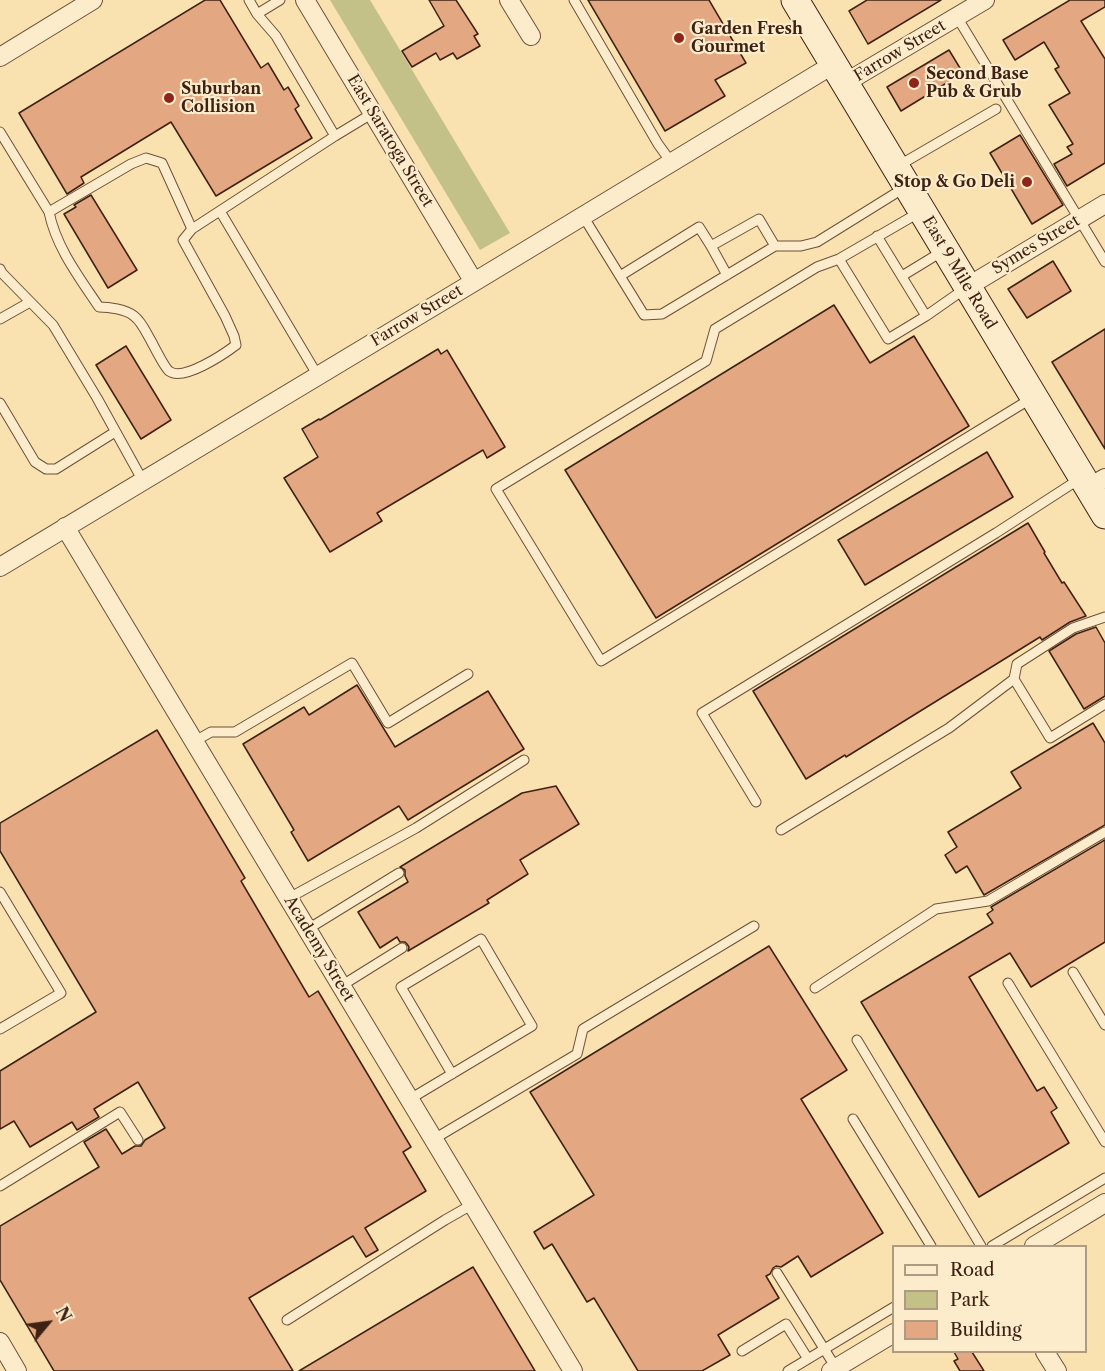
<!DOCTYPE html>
<style>
body{margin:0}
#map{position:relative;width:1105px;height:1371px;overflow:hidden;background:#fae1b0;font-family:"Libre Caslon Text",serif}
canvas{display:block}
.legend{position:absolute;left:892px;top:1245px;width:195px;height:108px;box-sizing:border-box;background:#fceccc;border:2px solid #b09b82;margin:0;padding:8px 10px;list-style:none;font-size:18px;color:#3e2113}
.legend li{display:flex;align-items:center;gap:12px;height:30px}
.legend b{width:30px;border:2px solid #b09b82}
.north{position:absolute;left:18px;top:1293px;width:60px;height:60px;-webkit-text-stroke:4px #fceccc;paint-order:stroke;rotate:61deg;font-size:16px;font-weight:700;line-height:24px;text-align:center;color:#3e2113}
.north::after{content:'';display:block;margin:auto;width:21px;height:27px;background:#3e2113;clip-path:polygon(50% 0,100% 100%,50% 72%,0 100%)}
</style>
<div id="map">
<canvas width="1105" height="1371"></canvas>
<ul class="legend">
<li><b style="height:8px;background:#fceccc"></b>Road</li>
<li><b style="height:16px;background:#c3c187"></b>Park</li>
<li><b style="height:16px;background:#e3a781"></b>Building</li>
</ul>
<div class="north">N</div>
</div>
<script>
const g = document.querySelector('canvas').getContext('2d');
g.lineJoin = 'round';
function paint(path, color) {
  g.fillStyle = color;
  g.fill(path, 'evenodd');
}
function strokePath(path, color, width, dash) {
  g.strokeStyle = color;
  g.lineWidth = width;
  g.lineCap = dash ? 'butt' : 'round';
  g.setLineDash(dash || []);
  g.stroke(path);
}
function drawText(font, color, halo, rows, align = 'center') {
  g.font = font + ' "Libre Caslon Text",serif';
  g.lineWidth = 4.5;
  g.setLineDash([]);
  g.textBaseline = 'middle';
  g.strokeStyle = halo;
  g.fillStyle = color;
  for (const [text, x, y, turn = 0] of rows) {
    g.save();
    g.translate(x, y);
    g.rotate((+turn || 0) * Math.PI / 180);
    g.textAlign = isNaN(turn) ? turn : align;
    if (halo) g.strokeText(text, 0, 0);
    g.fillText(text, 0, 0);
    g.restore();
  }
}
paint(new Path2D(`
 M330,0h40l140,233 -30,17z`), '#c3c187');
const building = new Path2D(`
 M205,0h15l41,68 7,-5 16,27 4,-3 11,19 -4,3 17,29 -96,58 -45,-74 -90,55 3,6 -17,11 -48,-81z
 M429,0h27l22,34 -4,2 6,10 -23,13 -4,-6 -13,7 -4,-7 -24,14 -10,-16 42,-25z
 M588,0h121l37,63 -31,17 10,16 -60,35z
 M867,0h74l-73,44 -19,-33z
 M1070,0h35v7l-24,14 24,38v104l-38,23 -13,-22 18,-10 -5,-7 6,-3 -24,-39 21,-12 -15,-24 4,-2 -15,-25 -29,18 -12,-20z
 M949,50l14,23 -62,38 -14,-24z
 M1020,135l43,70 -31,19 -42,-71z
 M91,195l46,75 -29,18 -44,-74 12,-7 -2,-2z
 M1053,261l18,30 -44,27 -19,-29z
 M834,305l36,58 44,-27 55,90 -313,192 -91,-148z
 M1105,329v120l-53,-87z
 M126,346l45,74 -30,19 -45,-74z
 M438,349l3,5 6,-4 58,97 -18,11 -4,-8 -106,63 5,8 -52,31 -46,-74 34,-21 -16,-28 17,-10 1,1z
 M987,452l26,45 -148,88 -27,-45z
 M1028,523l17,29 -1,1 18,30 2,-1 22,34 -16,6 -28,18 -2,-3 -194,120 -1,-2 -39,24 -53,-88z
 M1096,627l9,16v53l-21,13 -35,-58 27,-17z
 M357,685l38,62 93,-56 36,58 -116,71 -9,-14 -91,55 -17,-29 3,-2 -51,-86 61,-37 5,8z
 M1093,723l12,20v82l-121,70 -17,-29 -11,7 -11,-18 12,-8 -9,-15 73,-44 -10,-16z
 M157,730l88,148 -4,3 68,116 9,-6 93,156 -8,5 23,39 -61,37 13,22 -12,7 -13,-21 -104,62 44,73h-239l-54,-91v-54l99,-59 -15,-25 22,-13 16,25 13,-8h6l4,-6 20,-12 -27,-46 -44,27 5,8 -22,13 -5,-8 -42,25 -16,-26 -14,8v-58l96,-59 -96,-161v-28z
 M556,786l23,38 -59,36 8,14 -41,26 2,3 -81,48 1,-4 -2,-3 -2,-2h-5l-3,-5 -17,11 -22,-36 50,-30 -3,-6v-6l-5,-3 122,-74z
 M1105,840v102l-74,45 -21,-34 -41,24 68,114 7,-4 13,21 -6,4 18,31 -90,54 -118,-195 132,-79 -6,-9 6,-4 -2,-3z
 M769,946l78,124 -46,29 82,134 -72,44 -13,-21 -17,11 -5,-1 -3,2 -3,6 -4,2 13,22 -61,37 12,20 -28,16h-64l-44,-73 -7,4 -35,-58 -8,5 -10,-17 60,-37 -64,-103z
 M473,1267l62,104h-236z
 M954,1352h18l12,19h-24l-6,-10 4,-2z`);
paint(building, '#e3a781');
strokePath(building, '#3e2113', 1.5);
const service = new Path2D(`
 M249,0l8,14 23,-14
 M574,0l84,144 13,18
 M957,17l148,245
 M0,132l49,80 82,-48 15,-6 16,5 30,66 143,-93 -59,-100 -19,-22
 M335,136l38,-23
 M898,166l98,-57
 M220,211l98,165
 M49,212c7,35 30,65 50,95 9,0 27,2 35,9 7,5 12,16 16,23 4,7 14,28 19,32 14,11 55,-17 67,-26l-2,-9 -9,-20 -42,-76 9,-11
 M920,212l-81,47 -22,8 -102,62 -9,32 -210,128 105,172 431,-263
 M583,216l61,99 18,-1 113,-68h26l16,-4 87,-54
 M877,236l49,80
 M711,246l16,29
 M839,259l49,80 38,-23 40,-28
 M0,269l2,4 51,52 44,73 46,83
 M620,276l79,-49 12,19 48,-27 16,27
 M902,276l41,-25
 M0,319l30,-17
 M0,403l35,59 11,7h10l59,-37
 M1014,679l36,59 55,-34
 M195,741l16,-9h24l117,-69 36,60 80,-49
 M756,802l-54,-89 294,-180 85,-55
 M781,830l168,-102 65,-49 3,-15 56,-36 32,-11
 M0,892l61,101 -61,36
 M289,898l127,-70 108,-68
 M308,929l91,-56
 M1073,972l32,53
 M1008,983l97,159
 M341,986l61,-38
 M815,988l121,-79 52,-8 117,-69
 M857,1040l124,206
 M410,1099l122,-73 -51,-87 -80,48 51,87
 M853,1119l78,127
 M434,1139l143,-85 6,-25 171,-103
 M0,1186l120,-74 18,28
 M992,1246l113,-68
 M777,1273l59,95
 M287,1320l158,-100 28,-16
 M742,1351l44,-27 22,35
 M788,1371l106,-64`);
const minor = new Path2D(`
 M305,0l169,282
 M509,0l22,36
 M0,57l93,-57
 M845,83l140,-83
 M967,287l138,-83
 M1089,487l16,-9
 M65,527l508,844
 M0,567l474,-285 360,-218
 M1034,1246l71,-43
 M0,1342l17,29
 M1045,1352l12,19
 M831,1371l63,-38`);
const secondary = new Path2D(`
 M795,0l310,515`);
strokePath(service, '#6d513a', 11);
strokePath(minor, '#6d513a', 20);
strokePath(secondary, '#3e2113', 29);
strokePath(service, '#fceccc', 9);
strokePath(minor, '#fceccc', 18);
strokePath(secondary, '#fceccc', 27);
for (const [x, y, r, color] of [
 [679,38,6,"#8f2418"],
 [914,83,6,"#8f2418"],
 [169,98,6,"#8f2418"],
 [1027,182,6,"#8f2418"]
]) {
  const dot = new Path2D();
  dot.arc(x, y, r, 0, 2 * Math.PI);
  g.fillStyle = color;
  g.fill(dot);
  strokePath(dot, '#fceccc', 2);
}
drawText('bold 16px', '#3e2113', '#fceccc', [
 ["Garden Fresh",691,29],
 ["Gourmet",691,47],
 ["Second Base",926,74],
 ["Pub & Grub",926,92],
 ["Suburban",181,89],
 ["Collision",181,107],
 ["Stop & Go Deli",1015,182,"right"]
], 'left');
drawText('16px', '#3e2113', '#fceccc', [
 ["Farrow Street",900,51,-31],
 ["East Saratoga Street",390,141,59],
 ["Symes Street",1036,245,-31],
 ["East 9 Mile Road",959,273,59],
 ["Farrow Street",417,316,-31],
 ["Academy Street",319,949,59]
]);
</script>
